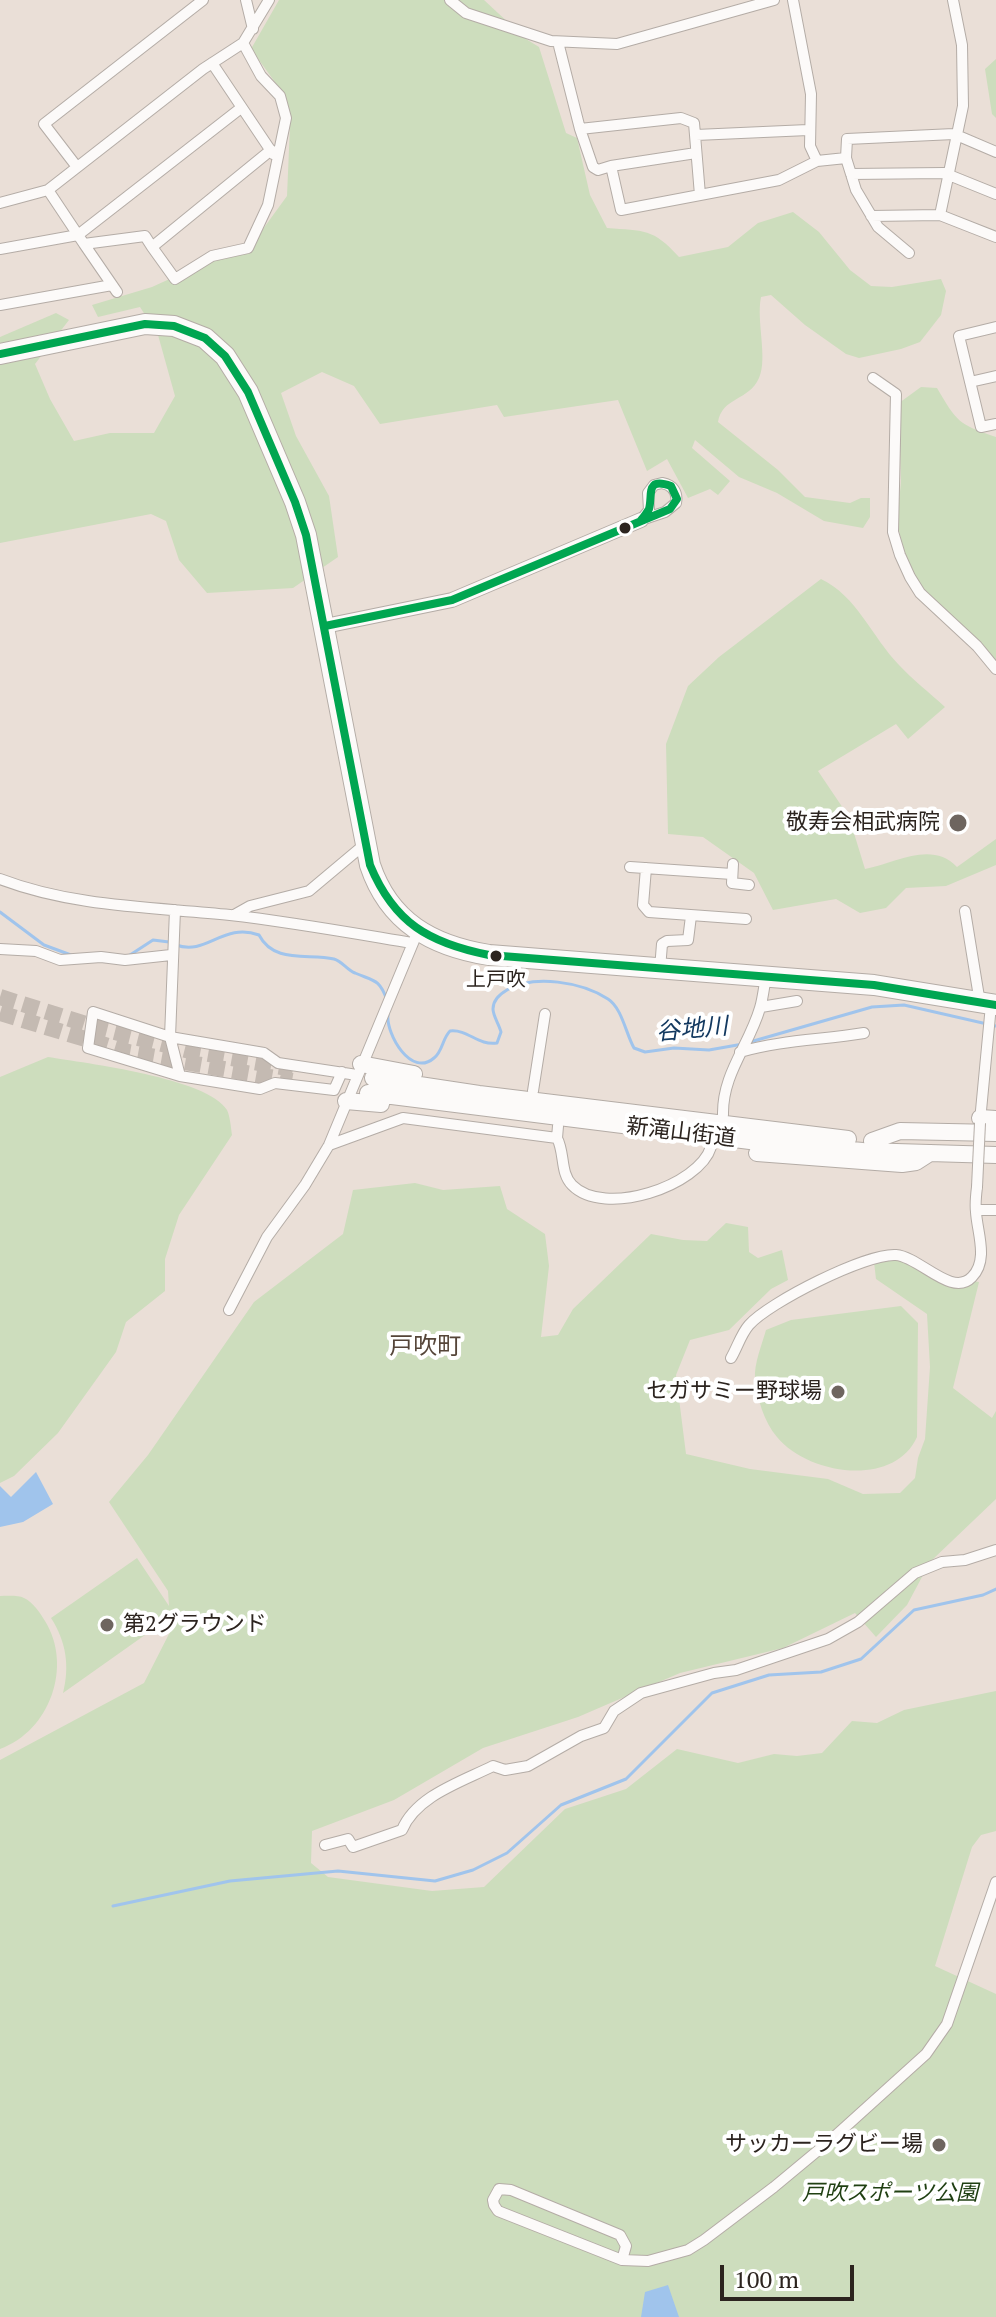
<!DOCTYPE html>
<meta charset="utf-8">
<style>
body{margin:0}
#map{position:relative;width:996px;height:2317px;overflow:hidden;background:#eadfd7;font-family:"PT Serif",serif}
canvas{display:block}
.scale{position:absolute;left:720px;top:2265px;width:134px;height:36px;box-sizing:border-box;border:4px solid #2c241f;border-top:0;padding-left:10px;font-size:24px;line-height:28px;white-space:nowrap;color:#2c241f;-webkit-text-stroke:6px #fff;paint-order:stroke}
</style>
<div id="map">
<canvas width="996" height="2317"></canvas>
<div class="scale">100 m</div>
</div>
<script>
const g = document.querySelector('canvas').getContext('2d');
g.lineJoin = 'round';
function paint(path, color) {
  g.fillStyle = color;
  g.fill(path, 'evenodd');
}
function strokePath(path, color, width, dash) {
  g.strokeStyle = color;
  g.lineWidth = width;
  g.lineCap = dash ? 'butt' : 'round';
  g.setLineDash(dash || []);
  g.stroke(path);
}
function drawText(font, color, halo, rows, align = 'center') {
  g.font = font + ' "PT Serif","Noto Sans JP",serif';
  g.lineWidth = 8;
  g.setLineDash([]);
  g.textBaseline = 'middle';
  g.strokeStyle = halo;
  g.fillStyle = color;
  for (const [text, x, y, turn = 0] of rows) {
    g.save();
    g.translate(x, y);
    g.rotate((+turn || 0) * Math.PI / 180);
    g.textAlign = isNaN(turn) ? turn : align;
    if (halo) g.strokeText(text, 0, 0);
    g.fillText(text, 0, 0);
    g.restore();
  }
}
paint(new Path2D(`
 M279,0h205l42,39 13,8 27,86 11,5 13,57 17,33c37,3 46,0 72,29l49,-10 30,-24 35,-11 26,20 31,38 21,16 21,1 49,-8 5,12 -5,24 -21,27 -19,7 -42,9 -13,-4 -41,-29 -34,-30 -10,2c-5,24 7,61 -2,81 -10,23 -37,19 -41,44l60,48 27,27 45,6 11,-5h9v19l-7,11 -39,-7 -47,-28 -38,-16 -44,-37 -3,8 38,33 -12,14 -8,-6 -22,9 -21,-39 -20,12 -29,-71 -114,17 -7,-12 -117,19 -26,-38 -32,-14 -41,21 15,43 33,60 9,61 -45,31 -86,5 -28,-33 -13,-39 -15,-7 -151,29v-206l56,-24 13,7 -34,44 15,35 24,42 36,-8h44l21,-37 -17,-61 -18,-28 -42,10 -6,-12 60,-18 103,-47 32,-44 3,-70 -5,-30 -34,-47z
 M996,59v59l-4,-4 -7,-45z
 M921,387l16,1c20,34 21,36 59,49v223l-72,-69 -19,-34 -8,-35 4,-40 -2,-79z
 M821,579c36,17 51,58 78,86 14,15 31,28 46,42l-37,32 -12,-15 -78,47 31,46 16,52c30,-6 67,-29 92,-2l39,-28v26l-50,21 -40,2 -20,20 -26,5 -24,-14 -63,11 -19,-37 -51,-36 -35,-3 -2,-90 22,-58 31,-29z
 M48,1057c37,6 160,21 179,53 3,6 4,18 5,25l-53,80 -14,44v32l-39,31 -10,30 -58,81 -44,43 -14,7v-406z
 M415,1183l28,7 57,-4 7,23 38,25 4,32 -8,71 17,-2 15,-26 78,-75 32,6 24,1 19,-18 22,4 1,25 9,6 24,-8 6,30 -17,9 -42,41 -39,10 -14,35 10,79 64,15 78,10 35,15 37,-1 15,-15 3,-20 7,-19 5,-72 -3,-53 -51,-35 -2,-17 26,-2 36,16 43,6 -26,106 39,30 4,-7v88l-66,63 -23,43 -31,32 -21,-24 -72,35 -103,25 -102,44 -95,31 -89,52 -82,31 -1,32 17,14 104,14 52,-4 81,-78 61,-20 51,-40 61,14 36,-9 23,2 25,-3 30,-32 25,2 27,-13 92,-19v140l-15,4 -9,12 -37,119 61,28v323h-996v-557l144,-77 27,-53 -2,-12 -106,75c7,-27 3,-52 -12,-75l86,-60 32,48 -1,-15 -59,-89 39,-47 106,-153 89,-68 10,-44z
 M901,1306l17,17 -1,114c-23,51 -109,38 -140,0 -13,-15 -20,-39 -22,-59 -1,-14 7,-34 11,-48l25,-10z
 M0,1596c8,0 18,-1 24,2 9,4 16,15 21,23 28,45 5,110 -45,128z`), '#cdddbd');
paint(new Path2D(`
 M36,1472l17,32 -30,18 -23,5v-41l11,11z
 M668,2285l11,32h-38l4,-25z`), '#a0c4ec');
strokePath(new Path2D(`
 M0,912l44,33 27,10
 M176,945c31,11 47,-23 83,-10 15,29 49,18 75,24 8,2 13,11 21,14 18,8 24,5 32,27
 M130,955l23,-15 16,2
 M388,1015c-2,19 23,63 46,43 9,-7 8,-19 16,-27 18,-2 28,15 47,12l4,-11c-2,-8 -8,-16 -8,-23 0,-9 7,-15 14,-19 27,-16 75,-8 101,9 14,9 18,35 26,49l11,4 29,-4 35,2 34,-6
 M750,1042l122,-35 32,-2 92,21
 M113,1906l117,-25 108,-10 97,10 38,-11 34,-17 54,-48 65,-26 86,-86 57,-18 52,-3 40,-13 53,-49 69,-15 13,-6`), '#a0c4ec', 3);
strokePath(new Path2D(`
 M0,997l99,31 87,22 107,19
 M0,1013l128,39 164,29`), '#c4bab2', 16, [16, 8]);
const street = new Path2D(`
 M246,0l7,29
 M450,0l16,13 85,28 66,3 157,-44
 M793,0l18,94 -1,52 7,15
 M953,0l9,45 1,61 -23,109 56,22
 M558,42l22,87 101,-11 13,5 6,72 79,-15 38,-19 29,-3 1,-19 107,-5 42,18
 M212,63l61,91
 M580,129l13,38 5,3 13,-4
 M696,135l112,-5
 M696,153l-85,13 10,44 79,-15
 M846,158l10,32 22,37 31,26
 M77,167l-33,-43 159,-124
 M851,174l93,-1 52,21
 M48,190l36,54 61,-8 7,11 119,-97
 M0,203l48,-13 155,-121 40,-26 26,-43
 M871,216l69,-1
 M84,244l33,48
 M152,247l23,32 37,-23 36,-8 20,-43 18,-87 -6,-22 -19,-20 -18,-33
 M0,249l78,-14 163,-127
 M0,305l112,-20
 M996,327l-37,9 22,91 15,-3
 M873,378l23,16 -3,138 7,23 10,22 10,16 57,53 19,23
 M970,382l26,-6
 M662,483c11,2 16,9 14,20l-11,9 -24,8 8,-10 -1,-17 6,-8z
 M733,864l-1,19 17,2
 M630,867l102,7
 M646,868l-3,37 6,7 97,7
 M0,879c73,28 153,28 230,36 61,7 122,18 182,28
 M175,910l-5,127 10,39 80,13 15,-6 59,7 8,-18
 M965,911l15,92
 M234,915l16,-9 59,-15 56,-47
 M0,949l36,2 24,9 41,-3 24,3 46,-5
 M660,969l2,-25 5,-3 21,-1 3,-24
 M761,1007l36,-6
 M740,1052c41,-12 82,-12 124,-19
 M180,1076l-92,-28 5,-36 77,25 94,16 14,10 79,12
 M533,1091l12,-77
 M723,1115c-1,-41 26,-69 37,-107 3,-10 4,-21 6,-32
 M980,1121l11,-116
 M557,1138l1,-12
 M329,1145l74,-27 154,20c8,15 3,35 15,47 32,33 127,1 139,-38
 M976,1210h20
 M229,1310l38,-73 38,-52 24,-40 89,-214
 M731,1358c6,-10 10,-24 18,-33 19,-22 117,-72 147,-70 24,2 56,43 76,22 17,-17 5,-45 4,-65 -1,-8 0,-17 1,-25
 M325,1845l23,-6 5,8 49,-17c14,-34 59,-48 91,-64l12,4 23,-4 53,-30 23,-8 10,-17 27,-18 73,-20 22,-3 92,-31 30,-17 57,-49 27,-11 23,-2 31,-10
 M622,2260l4,-14 -6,-11 -109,-45 -12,-1 -6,11 1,5 4,6 124,49 26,1 40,-11 16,-10 70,-53 59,-49 93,-84 21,-30 49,-142`);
const secondary = new Path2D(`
 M325,626l127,-26 189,-80`);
const primary = new Path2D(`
 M361,1064l53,10
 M373,1078l106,16 369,45
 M368,1093l398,50 97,8 133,4
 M346,1101l35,3
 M980,1118l16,1
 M872,1141l28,-10 96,2
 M757,1153l145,11 14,-2 14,-9`);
const highway = new Path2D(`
 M0,354l145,-30 29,2 31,12 20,18 23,36 47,110 11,33 64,330c19,57 62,81 119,90l385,30 122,20`);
strokePath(street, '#b4aca6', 12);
strokePath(secondary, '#b4aca6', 16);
strokePath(primary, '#b4aca6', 18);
strokePath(highway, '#b4aca6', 22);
strokePath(street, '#fcfaf9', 10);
strokePath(secondary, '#fcfaf9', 14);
strokePath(primary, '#fcfaf9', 16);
strokePath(highway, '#fcfaf9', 20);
const streetBridge = new Path2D(`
 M977,1187l3,-64`);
strokePath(streetBridge, '#b4aca6', 12, []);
strokePath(streetBridge, '#fcfaf9', 10);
strokePath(new Path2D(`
 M0,354l145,-30 29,2 31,12 20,18 23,36 47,110 11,33 64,330c24,58 59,78 119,90l385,30 122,20
 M325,626l127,-26 218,-91 7,-10 -6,-13c-26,-9 -18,8 -22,23 -1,2 -6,9 -8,11`), '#00a651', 8);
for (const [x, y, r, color] of [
 [625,528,7,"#2c241f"],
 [958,823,10,"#6e655f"],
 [496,956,7,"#2c241f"],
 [838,1392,8,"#6e655f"],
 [107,1625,8,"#6e655f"],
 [939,2145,8,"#6e655f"]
]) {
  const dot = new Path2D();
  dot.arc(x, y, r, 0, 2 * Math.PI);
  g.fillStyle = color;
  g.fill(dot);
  strokePath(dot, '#fff', 3);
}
drawText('20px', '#2c241f', '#fff', [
 ["上戸吹",496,980]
]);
drawText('22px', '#2c241f', '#fff', [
 ["敬寿会相武病院",940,823],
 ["セガサミー野球場",822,1392],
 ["第2グラウンド",123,1625,"left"],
 ["サッカーラグビー場",923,2145]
], 'right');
drawText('22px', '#2c241f', '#fff', [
 ["新滝山街道",681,1133,7]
]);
drawText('italic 22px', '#204013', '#fff', [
 ["戸吹スポーツ公園",890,2194]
]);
drawText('italic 24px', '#133960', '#fff', [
 ["谷地川",692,1030,-5]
]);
drawText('24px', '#554539', '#fff', [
 ["戸吹町",425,1347]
]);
</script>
